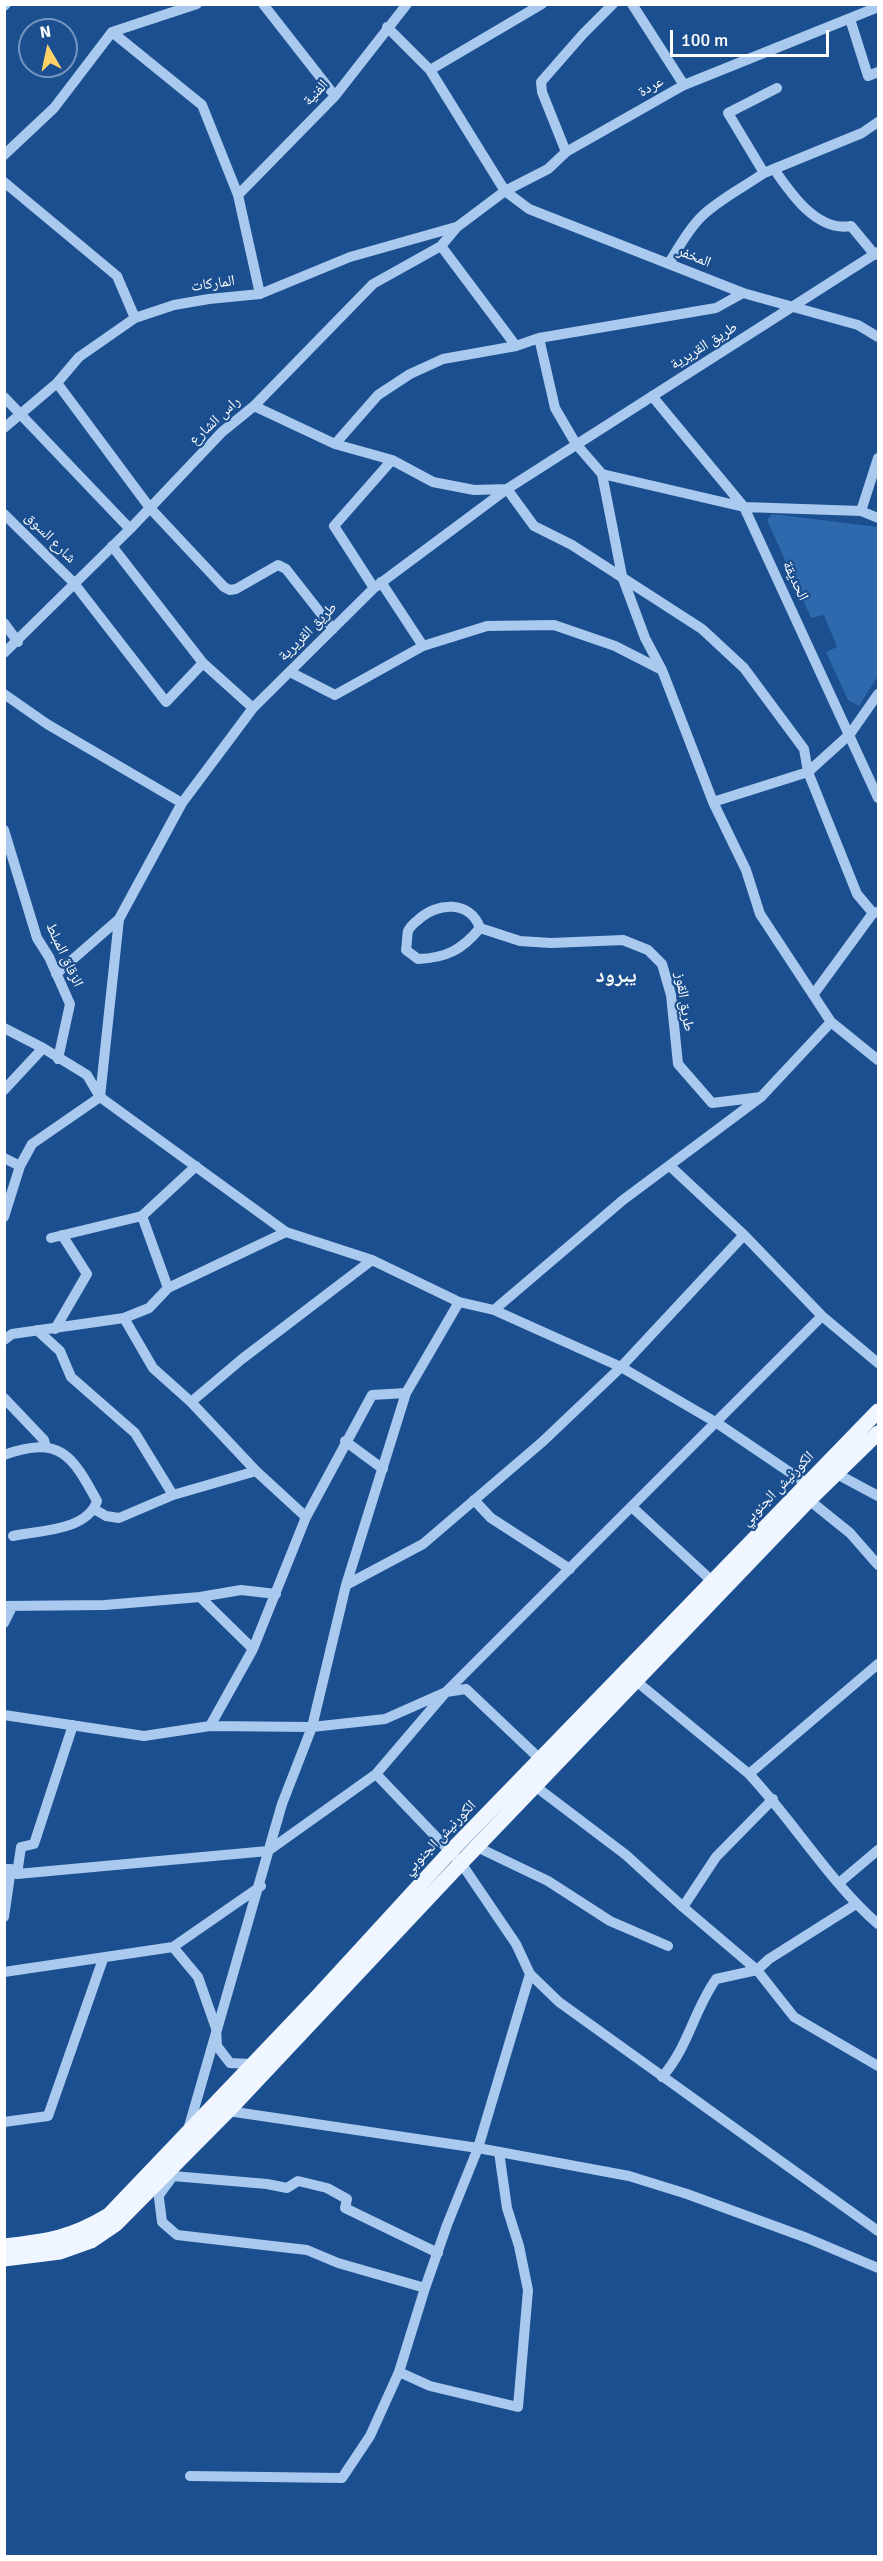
<!DOCTYPE html>
<meta charset="utf-8">
<style>
body{margin:0}
#map{position:relative;width:883px;height:2561px;overflow:hidden;background:#1b4f8f;font-family:Signika,sans-serif}
canvas{display:block}
.frame{position:absolute;inset:0;border:6px solid #fff;pointer-events:none}
.north{position:absolute;left:18px;top:18px;width:60px;height:60px;box-sizing:border-box;background:#1b4f8f;border:2px solid #7695bc;border-radius:50%;rotate:351deg;font-size:16px;font-weight:700;line-height:24px;text-align:center;color:#fff}
.north::after{content:'';display:block;margin:auto;width:21px;height:27px;background:#ffd166;clip-path:polygon(50% 0,100% 100%,50% 72%,0 100%)}
.scale{position:absolute;left:670px;top:30px;width:159px;height:27px;box-sizing:border-box;border:3px solid #fff;border-top:0;padding-left:8px;font-size:18px;line-height:21px;white-space:nowrap;color:#fff;-webkit-text-stroke:4px #1b4f8f;paint-order:stroke}
</style>
<div id="map">
<canvas width="883" height="2561"></canvas>
<div class="frame"></div>
<div class="north">N</div>
<div class="scale">100 m</div>
</div>
<script>
const g = document.querySelector('canvas').getContext('2d');
g.lineJoin = 'round';
function paint(path, color) {
  g.fillStyle = color;
  g.fill(path, 'evenodd');
}
function strokePath(path, color, width, dash) {
  g.strokeStyle = color;
  g.lineWidth = width;
  g.lineCap = dash ? 'butt' : 'round';
  g.setLineDash(dash || []);
  g.stroke(path);
}
function drawText(font, color, halo, rows, align = 'center') {
  g.font = font + ' Signika,"Noto Naskh Arabic",sans-serif';
  g.lineWidth = 4.5;
  g.setLineDash([]);
  g.textBaseline = 'middle';
  g.strokeStyle = halo;
  g.fillStyle = color;
  for (const [text, x, y, turn = 0] of rows) {
    g.save();
    g.translate(x, y);
    g.rotate((+turn || 0) * Math.PI / 180);
    g.textAlign = isNaN(turn) ? turn : align;
    if (halo) g.strokeText(text, 0, 0);
    g.fillText(text, 0, 0);
    g.restore();
  }
}
paint(new Path2D(`
 M772,514l106,13v149l-19,30 -11,-6 -22,-48 11,-5 -13,-32 -13,3 -44,-98z`), '#2e69ad');
strokePath(new Path2D(`
 M263,4l72,92
 M632,4l52,81
 M4,6l2,-2
 M850,19l18,57 10,-4
 M387,27l43,43 75,121 24,18 214,84 115,32 20,12
 M112,32l90,73 36,90 22,99
 M430,70l112,-66
 M566,152l-24,-60 -1,-10 42,-48 30,-30
 M4,155l50,-47 58,-76 85,-28
 M774,169c17,25 43,63 77,57l24,29
 M764,173l-36,-60 49,-25
 M4,182l113,94 18,42
 M238,195l97,-99 72,-92
 M441,246l75,100
 M669,263c10,-16 19,-33 32,-46 17,-17 43,-30 63,-44l98,-40 16,-11
 M539,338l16,70 21,36 26,30 142,33 117,4 17,7
 M57,383l93,125 74,79 6,3 6,-1 42,-24 8,4 47,60
 M652,396l92,111 134,291
 M4,397l126,132
 M254,406l81,38 57,16 41,22 41,8 33,-1 27,37 38,19 130,84 42,39 60,81 4,23 49,122 16,19
 M4,428l53,-45 22,-26 56,-39 39,-13 35,-6 51,-5 90,-37 106,-30
 M335,444l43,-49 32,-21 33,-15 73,-13 23,-8 177,-30 27,-15
 M602,474l20,102 23,62 17,32 51,132 33,68 14,44 71,108 47,38
 M861,511l17,-53
 M4,514l69,68 93,120 37,-39
 M112,546l91,117 50,45
 M381,582l42,64 64,-20 67,-1 61,21 47,24
 M374,588l-40,-62 58,-66
 M4,623l14,19
 M4,653l126,-124 92,-97 32,-26 119,-122 68,-38 16,-19 48,-36 43,-22 18,-17 118,-67 194,-78
 M290,672l45,23 88,-49
 M4,694l43,30 135,79
 M713,802l95,-30 42,-38 28,-40
 M4,830l33,108 12,19 21,47 -12,55
 M480,928c-18,22 -34,30 -62,31l-12,-9c1,-6 1,-14 2,-19 2,-4 6,-8 10,-11 19,-18 52,-20 62,8l40,13 31,2 72,-3 25,10 14,14 9,31 7,69 34,39 49,-6
 M56,974l63,-55
 M813,995l60,-82 5,-1
 M4,1028l39,20 44,27 13,22 186,135 86,28 87,42 35,8 127,57 96,56 96,65
 M4,1090l39,-42
 M4,1158l16,8
 M670,1166l74,69 78,81 56,47
 M142,1216l26,72
 M4,1217l16,-51 12,-22 68,-47 19,-178 63,-116 71,-95 121,-120 133,-99 371,-237
 M51,1238l91,-22 54,-50
 M494,1310l129,-110 138,-103 70,-75
 M124,1318l29,50 38,34 65,69 50,46
 M55,1329l32,-55 -25,-39
 M37,1330l23,21 11,26 64,56 38,62
 M4,1340l8,-6 112,-16 25,-10 19,-20 118,-56
 M4,1398l40,42 2,7
 M191,1402l51,-43 130,-99
 M345,1441l38,28
 M4,1455c56,-20 68,0 93,46 -10,30 -57,29 -84,35
 M837,1474l41,22
 M474,1500l17,18 79,51
 M809,1500l41,33 28,32
 M632,1507l81,75
 M94,1509l12,7 13,2 54,-23 83,-24
 M346,1585l77,-41 118,-101 80,-76 123,-132
 M200,1597l53,52
 M4,1606l101,-1 95,-8 41,-7 35,4
 M4,1623l8,-16
 M636,1681l113,93 129,-110
 M4,1715l140,21 66,-10 102,1 73,-8 61,-27 20,-3 75,71
 M210,1726l43,-77 53,-132 66,-122 34,-2
 M376,1774l85,89 55,81 14,30 29,28 319,229
 M749,1774c45,48 80,107 129,150
 M535,1786l91,69 57,52 33,-50 57,-58
 M477,1847l71,34 62,40 58,25
 M4,1869h7l6,5 251,-23 108,-77 70,-82 376,-376
 M17,1874l4,-27 13,-3 39,-119
 M839,1883l39,-33
 M683,1907l74,63 37,47 84,49
 M4,1917l7,-48
 M173,1947l25,30 18,51 1,18 13,17 21,1
 M4,1972l169,-25 88,-61
 M662,2077c27,-31 31,-65 54,-98l41,-9 12,-11 87,-55
 M228,2111l250,37 151,28 58,18 120,44 71,30
 M4,2122l44,-6 55,-157
 M188,2130l94,-326 30,-77 34,-142 60,-192 53,-91
 M157,2182l5,40 15,13 130,15 31,13 87,25 22,-63 31,-77 52,-174
 M159,2195l14,-19 94,8 20,4 11,-7 29,7 20,11 -2,9 93,45
 M425,2288l-26,84 31,14 88,21 10,-117 -9,-44 -12,-38 -8,-56
 M190,2476l152,2 28,-42 29,-64`), '#a9c9ee', 10);
strokePath(new Path2D(`
 M4,2246c44,-5 67,-8 105,-31l209,-219 131,-143 429,-442
 M4,2259l56,-7 31,-11 25,-17 112,-113 233,-248 348,-363 69,-67`), '#f0f6ff', 15);
drawText('15px', '#fff', '#1b4f8f', [
 ["عردة",651,87,-30],
 ["الفنية",316,93,-47],
 ["المخفر",694,257,22],
 ["الماركات",213,284,-8],
 ["طريق القريرية",704,346,-32],
 ["راس الشارع",215,421,-43],
 ["شارع السوق",50,538,45],
 ["الحديقة",795,581,65],
 ["طريق القريرية",308,632,-45],
 ["الزقاق المبلط",64,955,65],
 ["طريق القوز",684,1002,81],
 ["الكورنيش الجنوبي",778,1489,-46],
 ["الكورنيش الجنوبي",440,1838,-46]
]);
drawText('bold 21px', '#fff', '#1b4f8f', [
 ["يبرود",616,976]
]);
</script>
